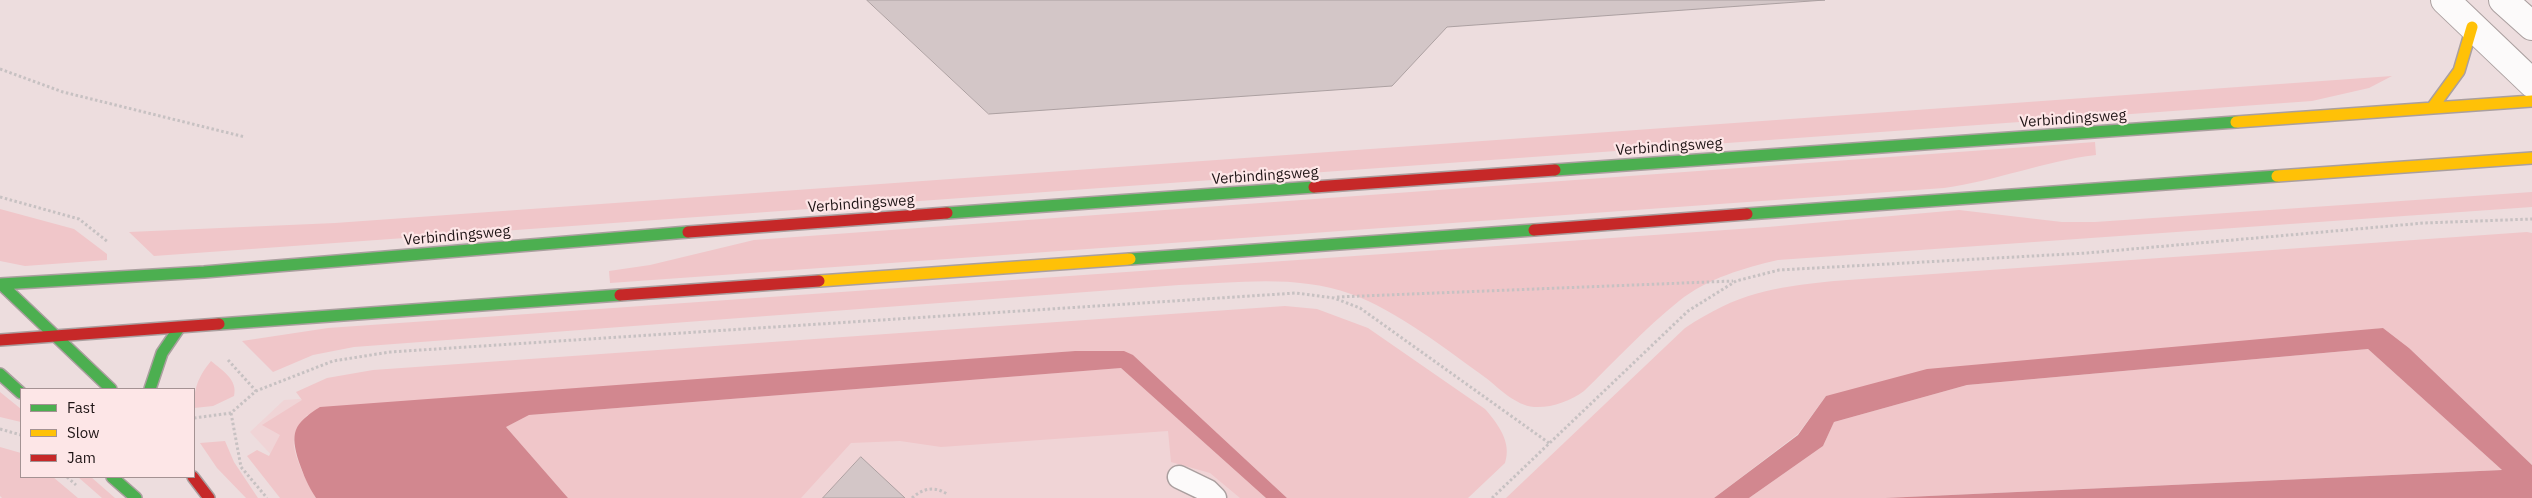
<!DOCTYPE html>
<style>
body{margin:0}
#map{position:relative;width:2532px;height:498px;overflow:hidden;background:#edddde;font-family:"IBM Plex Sans",sans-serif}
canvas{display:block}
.legend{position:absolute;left:20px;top:388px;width:175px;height:90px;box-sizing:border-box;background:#fde6e7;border:1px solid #a49293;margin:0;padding:6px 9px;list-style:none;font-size:15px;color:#1e1415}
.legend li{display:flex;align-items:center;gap:10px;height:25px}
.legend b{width:25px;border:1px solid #a49293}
</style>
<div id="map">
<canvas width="2532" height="498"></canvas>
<ul class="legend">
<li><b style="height:6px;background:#4caf50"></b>Fast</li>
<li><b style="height:6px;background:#ffc107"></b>Slow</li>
<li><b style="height:6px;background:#c62828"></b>Jam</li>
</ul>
</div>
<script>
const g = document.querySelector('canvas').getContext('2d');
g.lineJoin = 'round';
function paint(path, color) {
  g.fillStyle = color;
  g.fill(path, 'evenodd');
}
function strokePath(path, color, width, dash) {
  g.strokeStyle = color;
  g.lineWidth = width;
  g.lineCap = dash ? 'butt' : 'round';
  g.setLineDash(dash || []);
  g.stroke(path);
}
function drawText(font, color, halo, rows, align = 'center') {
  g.font = font + ' "IBM Plex Sans",sans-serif';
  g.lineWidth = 4.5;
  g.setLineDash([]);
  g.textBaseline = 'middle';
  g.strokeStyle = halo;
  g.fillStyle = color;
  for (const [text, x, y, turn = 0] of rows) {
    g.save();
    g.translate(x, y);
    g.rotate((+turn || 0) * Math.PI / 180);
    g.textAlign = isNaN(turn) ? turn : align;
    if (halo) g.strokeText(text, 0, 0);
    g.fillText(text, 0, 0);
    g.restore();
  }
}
paint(new Path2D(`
 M1138,341l178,157h-1005l-61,-66 34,-32z`), '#f0d4d6');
paint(new Path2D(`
 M2392,76l-23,12 -57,13 -2158,155 -25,-24 206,-9z
 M2095,142l1,13c-52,6 -100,26 -152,33l-1334,95 -1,-12 41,-6 104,-25z
 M2532,192v15l-754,53c-34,8 -70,18 -99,41 -34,27 -64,60 -95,90 -14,10 -32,17 -50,16 -19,-2 -34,-18 -48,-29 -39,-28 -90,-68 -135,-84 -56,-20 -114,-11 -172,-9l-825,62 -41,8 -40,17 -31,-31 86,-13 1440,-101 191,-17 103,12h33z
 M0,209l74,20 33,25v6l-82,6 -25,-5z
 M2527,232l5,1v232l-123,-117 -26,-20 -557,68 -28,38 -84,64h-208l179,-170c55,-36 85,-40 149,-47z
 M1285,306l32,3 51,19 117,81c13,15 27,33 20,54l-37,35h-181l-154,-143 -58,-4 -768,64c-7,8 -12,15 -13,24 -3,13 15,48 22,59h-36l-33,-42 10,-6 12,6 11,-21 -18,-10 40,-25 -6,-8 31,-14 46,-8z
 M2368,349l134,121 -617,28h-136l74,-52 11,-24 133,-37z
 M211,361c12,10 27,19 23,35l-21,10 -19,2c0,-20 4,-31 17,-47z
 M1121,368l145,130h-26l-30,-25 -39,-11 -3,-31 -227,16 -41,-6 -49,2 -50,55h-233l-62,-71 23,-12z
 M0,392l21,17v13l-21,-5z
 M225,441l9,21 24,36h-12l-29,-30 -17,-25z
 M0,447l21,6v24h32l25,21h-76l-2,-2z
 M78,477h13l24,21h-13z`), '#f0c6c9');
paint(new Path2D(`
 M2383,328l26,20 123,117v33h-647l617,-28 -134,-121 -401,36 -133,37 -11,24 -74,52h-35l84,-63 28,-39 101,-27z
 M1075,351h49l9,4 154,143h-21l-145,-130 -592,47 -23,12 62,71h-252c-8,-12 -12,-22 -17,-36 -9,-29 -6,-38 21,-55z`), '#d2878f');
const building = new Path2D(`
 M867,0h958l-378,27 -55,59 -403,28z
 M861,457l44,41h-82z`);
paint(building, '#d3c6c7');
strokePath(building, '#aca0a1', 1);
const lane = new Path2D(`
 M1179,477l29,14 7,7`);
const street = new Path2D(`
 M2445,0l87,83
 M2503,0l29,26`);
const fast = new Path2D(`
 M1555,170l681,-48
 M947,213l367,-26
 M1747,214l530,-38
 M1130,259l404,-29
 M0,284l204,-12 484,-40
 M1,284l110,105
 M219,324l401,-29
 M0,374l21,19
 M150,389l12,-36 17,-25
 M112,477l24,21`);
const slow = new Path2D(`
 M2432,108l27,-37 13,-44
 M2236,122l296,-21
 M2277,176l255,-18
 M819,281l311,-22`);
const jam = new Path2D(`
 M1314,187l241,-17
 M1534,230l213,-16
 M688,232l259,-19
 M620,295l199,-14
 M0,340l219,-16
 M193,477l16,21`);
strokePath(lane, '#aa9f9f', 25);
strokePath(street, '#aa9f9f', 30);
strokePath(fast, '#aa9f9f', 14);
strokePath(slow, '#aa9f9f', 14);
strokePath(jam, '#aa9f9f', 14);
strokePath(new Path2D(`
 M0,69l63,23 182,45
 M0,197l79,22 29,23
 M1337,297l396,-16
 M228,360l28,31
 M231,413l10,54 26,31
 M194,418l37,-5 25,-22 77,-30 57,-9 906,-59 38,5 26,10 189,135
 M0,429l21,6
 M67,477l9,8
 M912,498c11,-10 23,-12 35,-4
 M1492,498l196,-187 48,-30 43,-11 308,-17 337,-30 108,-4`), '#c7c1c2', 3, [2.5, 2.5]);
strokePath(lane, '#fcfafa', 22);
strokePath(street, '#fcfafa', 28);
strokePath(fast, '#4caf50', 11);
strokePath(slow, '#ffc107', 11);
strokePath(jam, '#c62828', 11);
drawText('15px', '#1e1415', '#fde6e7', [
 ["Verbindingsweg",2073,119,-4],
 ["Verbindingsweg",1669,147,-4],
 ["Verbindingsweg",1265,176,-4],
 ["Verbindingsweg",861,204,-4],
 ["Verbindingsweg",457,236,-5]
]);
</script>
